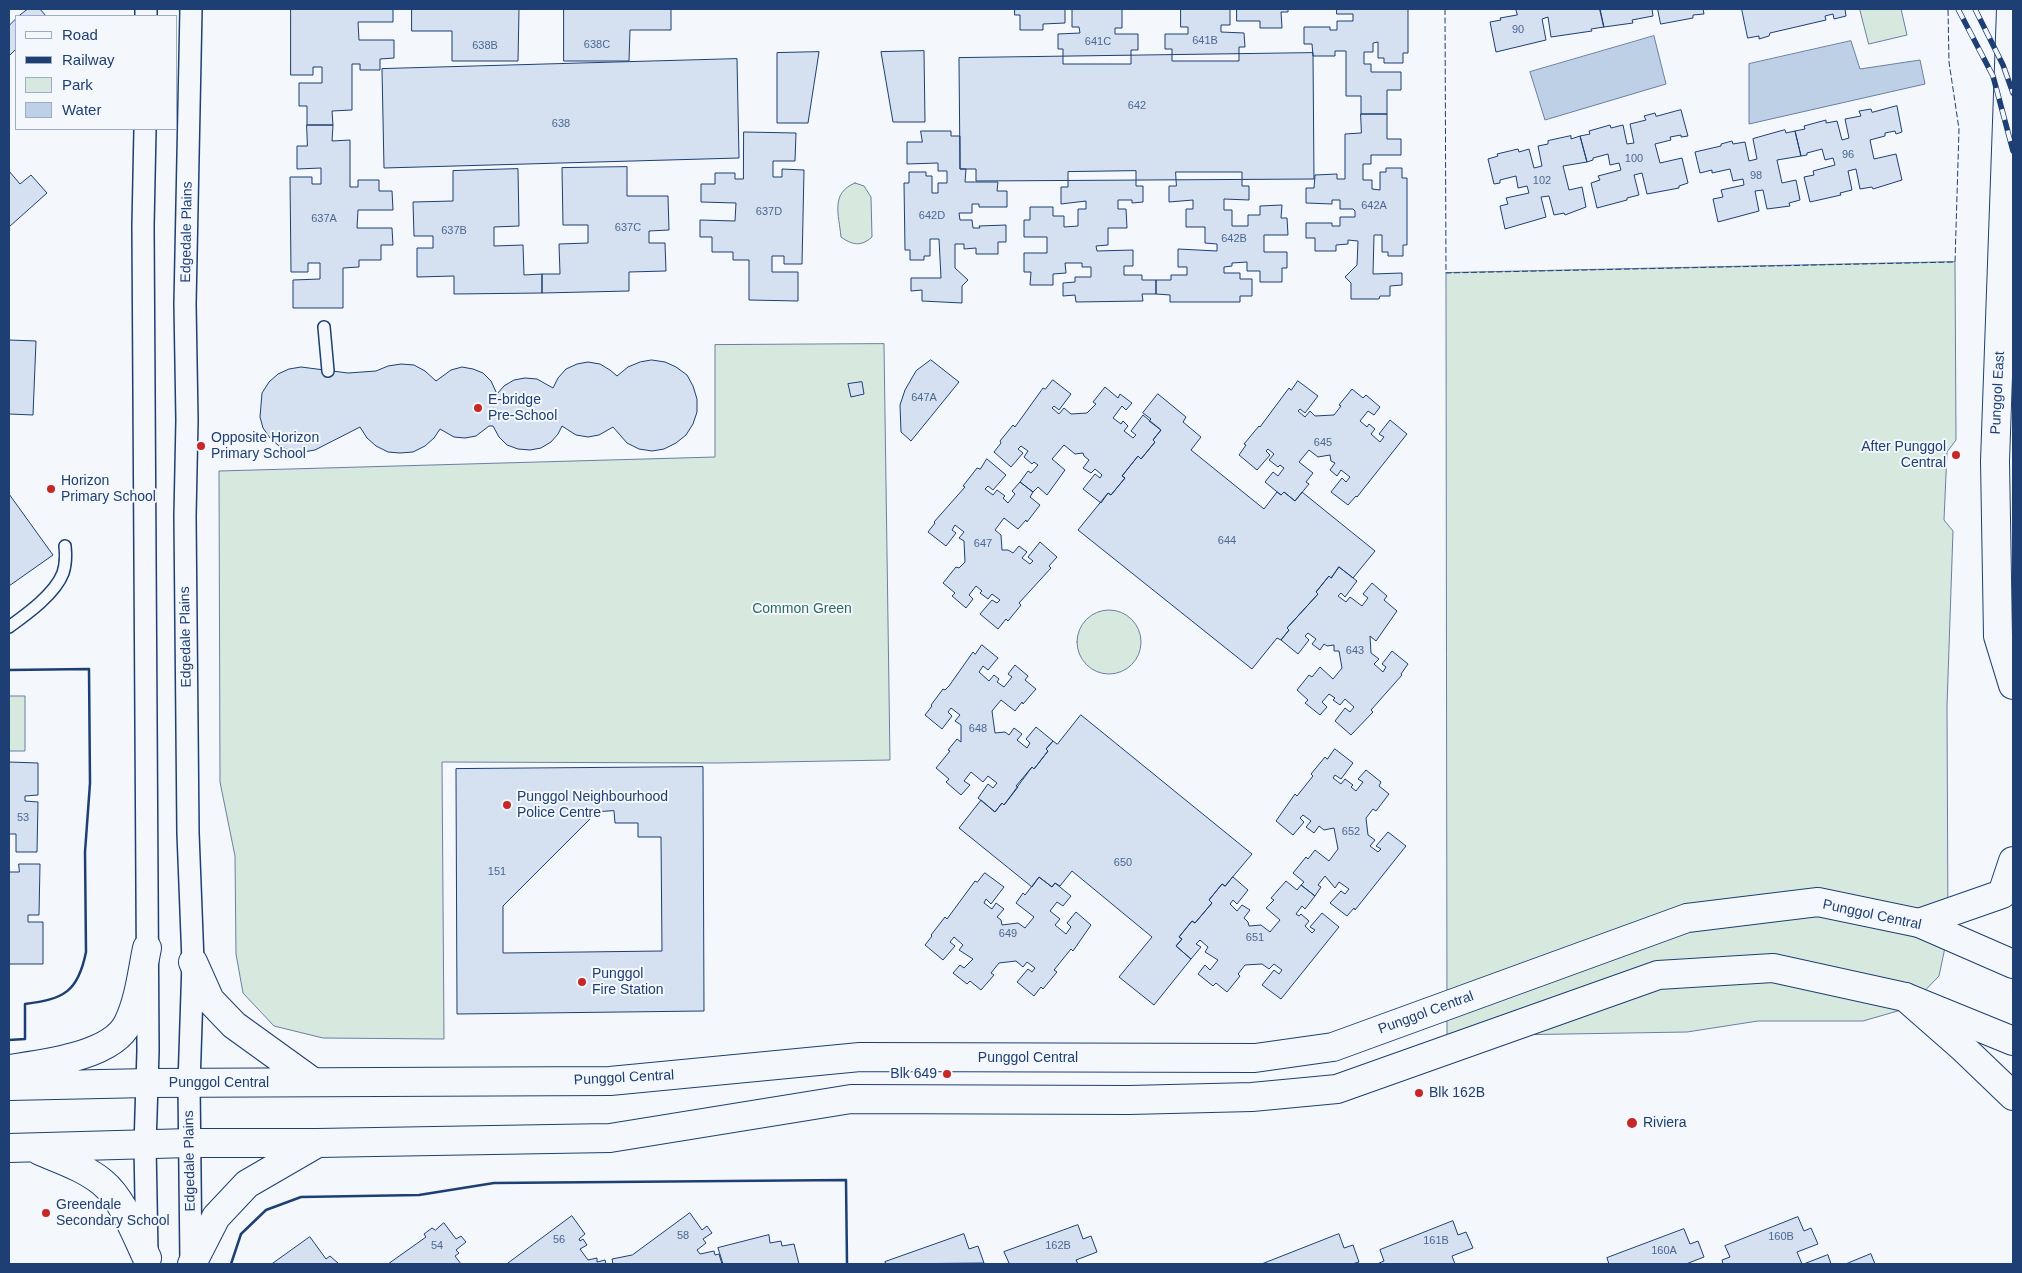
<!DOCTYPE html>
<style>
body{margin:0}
#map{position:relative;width:2022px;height:1273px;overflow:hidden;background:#f4f7fb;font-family:Arial,sans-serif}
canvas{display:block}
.frame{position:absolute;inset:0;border:10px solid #1d3f73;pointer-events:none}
.legend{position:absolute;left:15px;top:15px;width:162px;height:115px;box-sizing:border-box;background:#f4f7fb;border:1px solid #9eadc5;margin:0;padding:6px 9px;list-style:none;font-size:15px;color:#1d3f73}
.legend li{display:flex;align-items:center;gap:10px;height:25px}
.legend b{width:25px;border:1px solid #9eadc5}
</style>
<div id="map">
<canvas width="2022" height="1273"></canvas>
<div class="frame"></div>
<ul class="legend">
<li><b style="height:6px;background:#f4f7fb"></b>Road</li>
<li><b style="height:6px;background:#1d3f73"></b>Railway</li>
<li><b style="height:14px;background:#d7e8df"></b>Park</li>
<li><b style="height:14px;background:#bed0e5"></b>Water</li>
</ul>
</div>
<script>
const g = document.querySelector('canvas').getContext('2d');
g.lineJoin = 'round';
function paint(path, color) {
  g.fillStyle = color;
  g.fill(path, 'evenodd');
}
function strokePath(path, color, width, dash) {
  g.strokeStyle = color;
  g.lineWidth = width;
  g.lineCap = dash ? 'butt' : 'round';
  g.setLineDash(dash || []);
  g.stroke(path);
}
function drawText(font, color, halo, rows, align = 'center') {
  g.font = font + ' Arial,sans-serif';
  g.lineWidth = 4;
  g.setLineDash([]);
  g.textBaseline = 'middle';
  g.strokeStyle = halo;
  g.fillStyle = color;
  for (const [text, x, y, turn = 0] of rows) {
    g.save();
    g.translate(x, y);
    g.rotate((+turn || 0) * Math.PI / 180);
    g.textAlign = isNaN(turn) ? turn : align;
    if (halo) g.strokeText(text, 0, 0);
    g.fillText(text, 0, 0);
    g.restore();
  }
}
const green = new Path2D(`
 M1860,9h41l6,26 -38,9z
 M855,183l9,3 7,11 1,40c-11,10 -20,8 -31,0 -2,-22 -11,-44 14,-54z
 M1955,262l1,178 -9,12 -3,68 9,11 -6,175 1,227 -9,43 -31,32 -45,13h-105l-71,11 -240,4 -1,-763z
 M884,344l6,416 -173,3 -275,-1 2,277 -121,-1 -49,-12 -31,-33 -7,-39 -1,-98 -15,-74 -1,-311 496,-14v-112z
 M1077 642a32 32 0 1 1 64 0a32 32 0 1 1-64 0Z
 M9,696h16v55h-16z`);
paint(green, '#d7e8df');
strokePath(green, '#687fa3', 1);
const water = new Path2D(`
 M1654,36l12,48 -121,36 -15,-48z
 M1851,41l9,28 60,-9 5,24 -176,40v-60z`);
paint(water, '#bed0e5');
strokePath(water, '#687fa3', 1);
const building = new Path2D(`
 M28,9h12l6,7h-27z
 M291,9h102v13h-35l1,18h35v18l-14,1v11h-20v-6h-8v46l-20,1 1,14h-26v-19h-8v-23h23v-16h-9v8h-22z
 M412,9h107l-1,52h-66v-30h-40z
 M564,9h107v21h-41l-1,31h-65z
 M1015,9h107v19h-7v6h23v16h-7v14h-68v-15h-5v-15l22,-1 -1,-6h-7v-18h-7v14l-22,1v6h-23v-15h-5z
 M1181,9h49v16h-9v7l23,1 1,14h-6v14h-67v-12h-7v-15h23v-7h-7z
 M1237,9h51v3h-7l1,16h-22v-7h-23z
 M1337,9h71v44h-5v10h-19v-5h-6v-16l-5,1v9h-9v12h7v8h30v18h-14v24h-26v-18h-15v-45h-11v5h-22l-1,-12h-8v-17h26v3h7v-9h16v-7h-16z
 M1516,9h84l4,18 -13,2 1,2 -41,6 -3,-20 -6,2 4,21 -50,12 -6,-30 11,-2 -1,-2 17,-3z
 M1600,9h52l1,7 -21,4 1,3 -29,4z
 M1658,9h45l1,5 -11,1v3l-32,6z
 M1742,9h103l1,7 -12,3 -1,-5 -8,2 1,4 -56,13 -1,3 -10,3v-3l-11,2z
 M16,19v30l-7,7v-30z
 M924,51l1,71h-32l-12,-70z
 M819,52l-11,71h-31v-70z
 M1313,53l1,126 -338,2v-12h-16l-1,-111z
 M737,59l2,99 -355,10 -2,-99z
 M1897,106l5,26 -6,2 -1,-3 -10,2v3l-15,4 4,19 22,-5 6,26 -29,9 -1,-2 -12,2 -4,-20 -8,2 4,19 -12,3 1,2 -31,7 -6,-25 10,-2 -1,-4 22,-6 -2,-7 -8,2 -3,-11 -15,4v2l-6,1 -6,-25 10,-2 -1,-3 22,-6v3l11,-2 5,19 7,-2 -4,-19 16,-3 -2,-5 12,-2 1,3z
 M1681,110l7,26 -7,1v-2l-11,2 1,3 -16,4 5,19 22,-5 6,25 -9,3v2l-32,6 -5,-21 -8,2 5,20 -12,3v2l-30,8 -6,-25 9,-3 -2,-4 23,-6 -2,-7 -9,2 -2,-11 -15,4v2l-6,2 -7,-26 10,-2 -1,-3 21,-6 1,3 12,-3 4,19 7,-1 -4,-19 16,-4 -2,-4 11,-3 1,3z
 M1361,114h26v25h14v16h-30v9h-8v16h9v9l8,1v-18h6v-4h16v10h5v67h-4v11h-15v-4h-6v-17h-8l-1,39 29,-1v12l-12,1v10h-10l-1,3h-28v-16l-6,-6 12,-12 1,-24 -10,-1v4l-12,1v6h-21v-13h-9v-15h26v3h8v-9h15v-6l-2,-2h-13v-9h-8v4l-26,-1v-15h8l1,-13 22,-1v5h8v-45l16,-1z
 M307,125h26l-1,16 18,-1v47h8v-7h21v11h13l1,19h-35l-1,18h35l1,17h-12v15h-22v7l-16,1v40h-50v-28l27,-1v-16h-12v9h-17l-1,-95h22v7h9v-16l-24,1v-23h10z
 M1785,130l1,3 9,-2 6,25 -24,4 5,23 14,-3 4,20 -11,3 1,3 -23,3 -4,-19 -8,1 4,20 -41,11 -5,-23 10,-2 -2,-7 23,-5 -1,-6 -10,2 -3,-12 -18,4v-3l-12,3 -5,-21 26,-6v-2l11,-3 1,3 12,-2 4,19 8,-2 -4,-20z
 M921,131h30v5h9v33h6l-1,13h33l-1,9h10v16h-28v-3h-7v9h-13l1,7h12l1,8h7l-1,-2 27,-1v17h-8v12h-22v-6l-12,1v-5h-9v24l13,12 -6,6v17l-40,-2v-11l-11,1v-13h30l-2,-39h-9v17h-6v4h-14v-10h-5l-1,-67h5v-11h17v4h6v17h6v-10h9v-12h-9v-8l-31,1v-22h15z
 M744,132l52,1 -1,28h-22v16h9v-8l22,1 -2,94h-18v-8h-12v16h26v29l-49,-1v-40h-16v-8h-21v-15h-12v-17l35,1 1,-18 -35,-1v-18h14v-11h20v6h8z
 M1571,136v3l9,-3 7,26 -24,4 6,24 13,-3 4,20 -21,8 -1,-2 -10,2 -5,-19 -8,1 5,20 -41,12 -5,-23 8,-2 -2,-6 23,-5 -2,-7 -9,2 -2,-12 -16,4v3l-6,1 -6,-25 10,-3 -1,-2 21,-5 1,3 10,-3 5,19 8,-2 -4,-20 10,-2v-3z
 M627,167v29h41l1,34 -20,1v12h16l1,28 -37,1v19l-87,2v-19h18l-1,-30 29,-1v-18h-25l-1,-57z
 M518,169l1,57 -25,1v19l29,-1 1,30 18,-1v19l-88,1v-18l-37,1v-29h16v-12h-19l-1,-34 40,-1v-30z
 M9,171l11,13 11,-9 16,18 -38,34z
 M1136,171v15h7v16l-11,1v-3h-14v9h8l1,19h-19v17l-12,1 1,5 36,-1v16h-9v9h18v5h14v14h-14l1,7 -67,1 -1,-7 -12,1v-13l12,-1v-5h16v-10h-9v-4h-17l1,10 -13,1v11h-23l1,-13h-7v-19h23v-16h-23v-17h6v-13h23v9h11v11l14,-1v-17h8v-8l-25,3v-17h7v-15z
 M1176,172h66v14h7v14l-25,-1v11h8v16h16v-11h12v-9l22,-1 -1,13h6l1,17h-24v17h23v16h-5v14h-22v-11h-13v-9l-15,1v3l-8,1v6h16v6h12v17h-12v6h-70v-7l-14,-1v-14h15v-5h16v-8h-9v-18l39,2v-7l-12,-1v-16h-19v-18h7v-9l-24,2v-16h7z
 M9,340l27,1 -3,74 -24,-1z
 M652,360l13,2 11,5 11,8 6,11 4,13v13l-4,12 -7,11 -10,8 -12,6 -12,2 -13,-2 -12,-6 -14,-16 -14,8 -11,2 -12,-2 -14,-9 -4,8 -7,8 -10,6 -11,2 -12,-1 -11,-4 -8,-8 -6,-11h-4l-13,10 -11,2 -11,-1 -14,-8 -6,9 -9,8 -12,6 -13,1 -12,-1 -12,-6 -9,-8 -7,-11 -45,23 -12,2 -12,-1 -12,-5 -9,-8 -7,-10 -3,-11 2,-24 7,-11 9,-8 11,-5 12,-2 47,6 28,-2 12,-5 13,-2 13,1 11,6 11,10 15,-11 11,-3 11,2 10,4 8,8 6,13 7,-8 10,-6 11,-2 12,1 16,9 5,-10 8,-9 11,-5 11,-2 12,2 10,6 7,6 11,-9 12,-5z
 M931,360l28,22 -48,59 -10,-9 -1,-27 5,-15 11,-19z
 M1053,380l18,14 -12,16 -5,-4 -2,2 7,6 5,-6 7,6 16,-1 9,-9 -3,-2 12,-15 13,11 2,-4 12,9 -6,7 -4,-4 -9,12 8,6 2,-3 5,5 -4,5 9,7 3,-3 -5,-4 12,-16 18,15 -8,10 2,2 -14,17 -3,-3 -16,20 3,2 -14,17 -3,-2 -7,10 -18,-14 12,-15 5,4 2,-3 -7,-6 -4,4 -8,-5 6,-8 -5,-4 -1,-3 -8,1 -11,-9 -12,14 13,11 -18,25 -9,-8 -5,5 -13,-10 8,-11 3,2 7,-8 -4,-3 -2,2 -8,-7 4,-6 -7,-5 -3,3 5,4 -12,14 -17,-15 7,-9 -1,-2 13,-16 2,2 28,-39 2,1z
 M1298,381l20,15 -13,17 -5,-4 -2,2 7,6 5,-6 5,5 19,-1 7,-9 -2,-1 13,-16 11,9 3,-3 14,12 -6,8 -6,-4 -8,10 7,6 2,-3 6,5 -4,5 9,8 4,-5 -5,-3 11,-14 17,14 -50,63 -1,-1 -8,9 -17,-13 11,-14 4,4 4,-5 -9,-7 -4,6 -7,-6 5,-7 -4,-2 -1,-6 -12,2 -9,-7 -10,12 14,11 -7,9 3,2 -14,17 -11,-9 -3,3 -16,-13 8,-10 5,4 6,-8 -4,-3 -2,2 -9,-7 5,-6 -6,-5 -2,2 4,4 -13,15 -18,-15 7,-10 -2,-1 15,-18 1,1 29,-39 2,2z
 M862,382l2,12 -13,3 -3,-13z
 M1158,394l28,23 -3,5 18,15 -10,13 73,59 13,-17 4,3 3,-3 11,9 7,-9 73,59 -22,27 -14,-11 -8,11 -2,-2 -13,16 2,2 -31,34 2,2 -8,10 -4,-2 -25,31 -174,-139 30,-37 3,2 14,-17 -3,-2 16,-20 3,3 14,-17 -2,-2 8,-10 -12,-9 2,-2 -8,-6z
 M987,459l19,16 -13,15 -5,-4 -3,3 8,6 4,-5 8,6 -2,2 5,5 7,-9 -3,-3 8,-9 13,10 -3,5 10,8 -13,17 -1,-2 -8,9 -14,-11 -9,12 6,5 1,15h6l5,3 6,-7 8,6 -5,6 8,6 3,-3 -5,-4 12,-15 17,15 -8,9 2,2 -32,35 2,2 -13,16 -2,-2 -8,10 -18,-15 12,-14 5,3 3,-3 -8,-6 -4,5 -8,-6 2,-2 -6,-5 -7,9 4,4 -7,9 -14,-12 3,-3 -12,-10 13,-16 3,1 6,-6 -1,-21 -5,-3 5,-6 -9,-7 -3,5 4,3 -10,13 -18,-14 7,-9 -1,-1 31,-35 -2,-1 14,-18 3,1z
 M9,494l44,61 -44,31z
 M1339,567l18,14 -12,16 -4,-4 -3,3 8,6 4,-5 12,9 6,-8 -5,-4 9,-11 15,13 -3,4 13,11 -21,30 -6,-5 1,17 8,6 -5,5 9,8 3,-5 -4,-3 10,-13 16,13 -7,10 1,1 -31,35 2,2 -22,23 -16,-14 10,-13 5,4 4,-5 -9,-8 -5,6 -7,-5 2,-2 -6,-4 -7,8 5,5 -7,8 -15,-12 3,-3 -11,-10 12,-15 3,2 8,-10 13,12 9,-11 -3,-17h-5v-6l-7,1 -3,-2 -4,6 -8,-6 4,-5 -8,-6 -3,3 4,4 -11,14 -17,-14 8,-10 -2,-2 31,-34 -2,-2 13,-16 2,2z
 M982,645l16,13 -10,12 -5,-4 -4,6 10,9 5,-6 5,4 -2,3 7,5 8,-10 -4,-3 7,-9 13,11 -3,4 11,9 -13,15 -1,-2 -7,9 -14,-11 -9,11 3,22 10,-1 4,3 5,-7 8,6 -5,6 10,8 3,-5 -4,-4 10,-12 17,14 -7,8 2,2 -14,18 -2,-2 -16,19 2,1 -14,18 -2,-2 -7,9 -17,-14 10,-14 5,4 4,-5 -9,-7 -5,6 -12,-10 -7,9 6,4 -9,10 -15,-13 3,-3 -13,-11 14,-17 -2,-1 9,-11 4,3v-17l-6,-4 5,-6 -9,-7 -3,4 4,4 -10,13 -17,-14 7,-9 -1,-1 12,-16 2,1 4,-4 24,-34 2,2z
 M1081,715l171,139 -27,32 -3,-2 -13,16 3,3 -17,20 -3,-2 -13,16 3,2 -6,7 15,13 -37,46 -35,-28 33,-40 -80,-66 -12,15 -5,-3 -3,4 -13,-10 -7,10 -73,-59 22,-28 14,12 7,-9 2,2 28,-38 2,2 14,-18 -2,-2 7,-8 4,3z
 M1335,749l18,14 -12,16 -6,-4 -2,3 8,6 4,-5 8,6 -2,2 5,4 7,-9 -5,-3 8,-9 15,12 -2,4 10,8 -13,17 -3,-2 -7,9 2,17 7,5 -5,6 8,6 3,-3 -5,-3 12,-14 18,14 -51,64 -1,-2 -7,8 -17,-13 11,-12 4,3 4,-5 -10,-7 -4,6 -10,-12 -7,9 3,2 -6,9 -14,-11 3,-3 -11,-9 13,-16 2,2 7,-9 14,11 9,-12 -4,-21 -10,2 -5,-4 -5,7 -8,-6 5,-6 -8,-6 -3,3 4,4 -11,13 -17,-14 19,-27 2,2 16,-20 -2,-2 14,-17 2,2z
 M9,762l29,1v32l-13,1v5l13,1 -1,50h-21v-18h-7z
 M703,767l1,244 -247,3 -1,-245zM614,811l1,12h23v14h23l1,114 -159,2v-47l94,-94z
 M19,864h21l-1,51h-11v7h15v42h-34v-92h10z
 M985,873l19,14 -13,17 -5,-5 -2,4 8,6 4,-6 8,6 -7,8 4,3 1,5 16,-2 7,5 9,-11 -18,-14 7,-10 2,2 14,-18 13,10 3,-4 16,13 -8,10 -6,-4 -7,9 10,8 -5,6 11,9 5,-7 -4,-4 9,-11 15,13 -18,26 -2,-2 -17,21 3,2 -14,17 -2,-2 -7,9 -17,-14 11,-13 4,3 3,-4 -8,-6 -4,5 -7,-6 -17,2 -8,10 3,2 -13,15 -11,-9 -3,3 -14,-11 7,-8 4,3 9,-9 -14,-9 4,-5 -9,-8 -4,5 5,4 -12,14 -18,-15 7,-9 -1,-1 14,-18 2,2 28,-38 2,1z
 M1233,877l15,13 -11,14 -4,-4 -3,4 7,7 5,-6 8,5 -6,8 4,4 1,4 12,-1 9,7 10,-12 -14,-12 8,-8 -3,-2 15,-17 11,9 4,-5 14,11 -10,13 -3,-3 -6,8 3,2 2,-2 8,7 -4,5 7,7 3,-3 -5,-3 12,-14 17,14 -58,72 -19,-14 12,-15 5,4 3,-4 -8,-6 -5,5 -7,-5 -17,1 -7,9 2,2 -13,16 -11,-9 -3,3 -15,-12 7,-9 5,5 8,-10 -13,-8 3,-5 -8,-7 -4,4 5,3 -10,12 -15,-13 6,-7 -3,-2 13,-16 3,2 17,-20 -3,-3 13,-16 3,2z
 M690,1213l12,17 5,-4 5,7 -9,6 3,4 -9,7 3,4 14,-3 1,4 4,-1 3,10h-109l-1,-5 20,-4z
 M572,1216l13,18 -6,5 1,2 3,-2 4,6 -7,4 8,11 9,-2v4l8,-2 1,4h-99z
 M1798,1217l6,14 7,-3 7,16 -21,8 5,12h-79l-1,-4 8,-3 -5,-11z
 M1453,1221l5,14 8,-3 7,16 -21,8 3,8h-78l7,-3 -4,-11z
 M444,1223l12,16 5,-3 5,6 -10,8 3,3 -4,3 6,8h-73l38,-27 -2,-3 8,-6 3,2z
 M1078,1225l5,14 8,-3 6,16 -21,8 2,4h-72l3,-1 -5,-11z
 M1684,1229l6,15 8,-3 6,16 -18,7h-77l-2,-6z
 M964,1234l5,15 9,-3 6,17 -98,1 -1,-2z
 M1339,1234l5,14 9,-3 6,17 -7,2h-90z
 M769,1235l1,8 11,-2 1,5 12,-2 5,20h-76l-5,-16z
 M310,1237l16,22 4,-3 9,8h-67z
 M1871,1254l4,10h-29l2,-1z
 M1828,1255l3,9h-27z`);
paint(building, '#d5e0f0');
strokePath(building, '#1d3f73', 1);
const service = new Path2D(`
 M324,327l4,44
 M9,627c18,-13 46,-33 54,-54 3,-9 3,-18 2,-27`);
const minor = new Path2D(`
 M191,9l-6,295 2,116 -2,96 3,317 5,129 -4,122 2,180
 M146,16v-7
 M145,129l-2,97 5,825 -3,95 2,106`);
const secondary = new Path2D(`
 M193,962l17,38 24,25 79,57
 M9,1069c32,-5 103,-12 119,-46 11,-22 14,-51 19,-75
 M9,1086l139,-3 462,-2 250,-24 395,1 78,-11 354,-129 131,-16 101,21 94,41
 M9,1148l181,-5h127l293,-5 241,-39 278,1 123,-3 85,-8 321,-114 115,-7 132,29 108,44
 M40,1151c21,9 45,17 62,31 21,17 34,53 45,76
 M192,1264l24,-47 31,-33 69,-40`);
const primary = new Path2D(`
 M2011,9l-16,452 3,175 15,49
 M1919,923l83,-29 11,-33
 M1905,997l57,50 51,49`);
strokePath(service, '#1d3f73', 14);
strokePath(minor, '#1d3f73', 24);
strokePath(secondary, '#1d3f73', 30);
strokePath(primary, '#1d3f73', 30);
strokePath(service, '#f4f7fb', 11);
strokePath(minor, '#f4f7fb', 21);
strokePath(secondary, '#f4f7fb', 28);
strokePath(primary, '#f4f7fb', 28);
const rail = new Path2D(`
 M1958,9l35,67 20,75
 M1975,9l28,56 10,28`);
strokePath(rail, '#1d3f73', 5.5);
strokePath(rail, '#f4f7fb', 4, [11]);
strokePath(new Path2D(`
 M1445,9l1,264 509,-11 4,-133 -10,-67 -1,-53`), '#1d3f73', 1, [6, 2.5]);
strokePath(new Path2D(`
 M9,670l80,-1 1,114 -5,69 1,100c-8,40 -22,47 -61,52v35l-16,1
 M231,1264l10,-30 25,-24 35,-13 118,-2 75,-12 352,-3 1,84`), '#1d3f73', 2.5);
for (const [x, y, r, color] of [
 [478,408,5,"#c62828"],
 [201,446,5,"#c62828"],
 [1956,455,5,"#c62828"],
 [51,489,5,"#c62828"],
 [507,805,5,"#c62828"],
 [582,982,5,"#c62828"],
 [947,1074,5,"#c62828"],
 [1419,1093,5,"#c62828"],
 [1632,1123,6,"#c62828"],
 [46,1213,5,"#c62828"]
]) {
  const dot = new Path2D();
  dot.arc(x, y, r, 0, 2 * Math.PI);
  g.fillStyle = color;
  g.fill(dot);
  strokePath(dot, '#f4f7fb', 2);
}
drawText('11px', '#4b6792', null, [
 ["90",1518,30],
 ["641B",1205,41],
 ["641C",1098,42],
 ["638C",597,45],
 ["638B",485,46],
 ["642",1137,106],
 ["638",561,124],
 ["96",1848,155],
 ["100",1634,159],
 ["98",1756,176],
 ["102",1542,181],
 ["642A",1374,206],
 ["637D",769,212],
 ["642D",932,216],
 ["637A",324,219],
 ["637C",628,228],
 ["637B",454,231],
 ["642B",1234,239],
 ["647A",924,398],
 ["645",1323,443],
 ["644",1227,541],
 ["647",983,544],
 ["643",1355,651],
 ["648",978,729],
 ["53",23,818],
 ["652",1351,832],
 ["650",1123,863],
 ["151",497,872],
 ["649",1008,934],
 ["651",1255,938],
 ["58",683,1236],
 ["160B",1781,1237],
 ["56",559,1240],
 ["161B",1436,1241],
 ["54",437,1246],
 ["162B",1058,1246],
 ["160A",1664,1251]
]);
drawText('14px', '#1d3f73', '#f4f7fb', [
 ["Edgedale Plains",187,232,-89],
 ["Punggol East",1998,393,-87],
 ["Edgedale Plains",186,637,-91],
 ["Punggol Central",1872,915,12],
 ["Punggol Central",1426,1013,-20],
 ["Punggol Central",1028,1058],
 ["Punggol Central",624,1078,-3],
 ["Punggol Central",219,1083],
 ["Edgedale Plains",190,1161,-91]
]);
drawText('14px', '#1d3f73', '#f4f7fb', [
 ["E-bridge",488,400],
 ["Pre-School",488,416],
 ["Opposite Horizon",211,438],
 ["Primary School",211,454],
 ["After Punggol",1946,447,"right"],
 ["Central",1946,463,"right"],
 ["Horizon",61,481],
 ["Primary School",61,497],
 ["Punggol Neighbourhood",517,797],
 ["Police Centre",517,813],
 ["Punggol",592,974],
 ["Fire Station",592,990],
 ["Blk 649",937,1074,"right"],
 ["Blk 162B",1429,1093],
 ["Riviera",1643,1123],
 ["Greendale",56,1205],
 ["Secondary School",56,1221]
], 'left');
drawText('14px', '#2c6c60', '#f4f7fb', [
 ["Common Green",802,609]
]);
</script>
